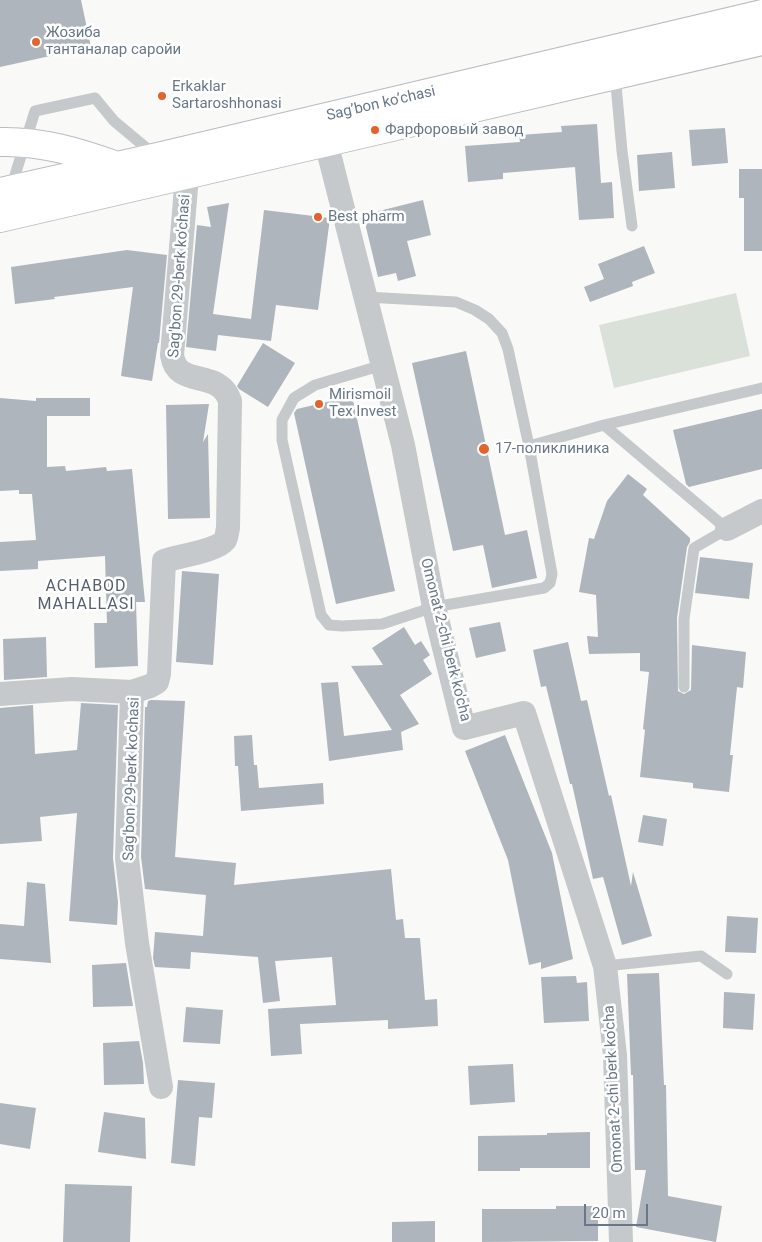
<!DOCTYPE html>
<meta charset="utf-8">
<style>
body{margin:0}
#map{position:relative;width:762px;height:1242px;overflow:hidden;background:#f9f9f7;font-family:Roboto,sans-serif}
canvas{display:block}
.scale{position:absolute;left:584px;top:1204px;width:64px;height:22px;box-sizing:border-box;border:2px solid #687888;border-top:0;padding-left:6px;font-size:15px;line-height:18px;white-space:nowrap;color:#687888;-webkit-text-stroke:4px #fff;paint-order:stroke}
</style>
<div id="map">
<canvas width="762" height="1242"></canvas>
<div class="scale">20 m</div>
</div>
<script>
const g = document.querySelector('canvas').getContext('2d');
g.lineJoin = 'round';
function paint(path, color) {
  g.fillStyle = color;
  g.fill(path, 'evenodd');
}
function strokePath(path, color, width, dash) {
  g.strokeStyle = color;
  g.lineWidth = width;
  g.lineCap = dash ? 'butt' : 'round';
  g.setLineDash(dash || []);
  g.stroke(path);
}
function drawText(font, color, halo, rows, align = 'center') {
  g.font = font + ' Roboto,sans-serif';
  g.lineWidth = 5;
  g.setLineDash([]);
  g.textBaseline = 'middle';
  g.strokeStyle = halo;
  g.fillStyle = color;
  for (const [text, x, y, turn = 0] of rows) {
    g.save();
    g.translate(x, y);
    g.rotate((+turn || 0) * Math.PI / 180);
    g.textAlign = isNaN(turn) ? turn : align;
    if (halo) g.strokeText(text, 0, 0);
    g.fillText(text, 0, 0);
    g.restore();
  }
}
paint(new Path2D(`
 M736,293l14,63 -136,32 -15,-63z`), '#dae1d8');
paint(new Path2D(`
 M0,0h81l10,47 -91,20z
 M597,124l4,59 11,-1 2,36 -35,2 -4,-53 -72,6v6l-35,3 -3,-36 55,-4 -1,-7 43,-3 -1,-6z
 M725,128l3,35 -36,3 -3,-36z
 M672,152l3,36 -36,3 -2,-36z
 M739,169h23v82h-18v-53h-5z
 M423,200l8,35 -24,6 9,35 -18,5 -2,-8 -18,4 -15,-62z
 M229,203l-16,111 38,5 13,-109 66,8 -12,92 -42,-5 -5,36 -53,-6 -2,16 -30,-4 11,-122 14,2 -4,-20z
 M644,246l11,27 -23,9 1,4 -43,16 -6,-15 20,-8 -6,-15z
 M127,250l40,5 -8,88h-1l-6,38 -31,-5 12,-89 -79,10 1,2 -40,5 -4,-37z
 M263,343l32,20 -27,44 -29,-18 -2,-3z
 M466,351l39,184 22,-5 10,48 -45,10 -9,-43 -30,6 -41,-188z
 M352,396l43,195 -59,13 -42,-191 3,-4z
 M0,398l36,3v-3h54v18h-43v51l18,-1 1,5 40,-4 1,4 25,-2 13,133h-9l2,64 -43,2 -1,-45h13l-2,-67 -67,5v8l-38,2v-29l36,-2 -4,-46h-13v-4l-19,1z
 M209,404l-6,38 5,-8 2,84 -42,1 -2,-114z
 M762,409v60l-73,18 -3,-3 -13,-54z
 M628,474l19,15 -4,6 47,43v4l-3,5 -10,71 1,73 6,3 7,-4 1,-45 54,7 -3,36 -6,-1 -7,68h3l-4,37 -36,-4v-5l-53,-6 5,-47 -2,-1 6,-57 -9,-1v-18l-51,1 -2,-18 11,1 -2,-42 -17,-3 10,-54 5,1 13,-38z
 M700,557l53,6 -4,36 -54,-6z
 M182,571l37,3 -6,91 -37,-3z
 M500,622l6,29 -30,7 -7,-30z
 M404,627l11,18 6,-4 9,14 -7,5 9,14 -32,21 19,29 -18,8 2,18 -74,11 -8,-78 17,-1 6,54 48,-6 -41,-64 32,-1 -11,-17z
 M46,637l1,40 -43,3 -1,-41z
 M568,642l13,59 6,-1 22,96 2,-1 20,91 2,-14 19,64 -30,9 -19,-68 -10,2 -21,-95h-2l-24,-98 -5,1 -8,-37z
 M151,700l34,1 -10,156 61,6 -2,22 157,-16 5,51 7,-1 2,19h15l5,62 12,-1 1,27 -50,3v-9l-88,4 2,30 -31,2 -3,-47 68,-4 -4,-48 -57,4 5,40 -17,2 -5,-46 -67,-5 -1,17 -35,-2 -2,-9 2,-26 48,4 3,-41 -61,-6 -4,-32 4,-150h2l1,-6z
 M81,703l37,2 -5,153 5,44 -1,23 -48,-4 8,-108 -37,4 2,24 -42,3v-136l33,-3 2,49 42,-4z
 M252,735l2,30h3l2,23 64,-5 1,21 -83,7 -3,-45h-3l-1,-30z
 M505,735l47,118 21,106 -32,10v-7l-12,3 -21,-105 -43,-109z
 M643,815l24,4 -4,27 -25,-4z
 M27,882l18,2 6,79 -51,-4v-35l24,2z
 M727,916l31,2 -2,35 -31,-1z
 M126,963l7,43 -40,1 -1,-42z
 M659,973l5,112h2l2,111 54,10 -6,36 -80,-15 10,-57h-11l-2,-95h-2l-4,-101z
 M576,976l1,7 10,-1 2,39 -45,2 -3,-46z
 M724,992l31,2 -2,36 -30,-2z
 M186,1007l37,3 -3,34 -37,-2z
 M139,1041l4,22 1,21 -40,1 -1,-42z
 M513,1064l2,38 -45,3 -2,-39z
 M178,1080l37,3 -3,35 -13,-1 -4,49 -24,-3z
 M0,1103l36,5 -6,41 -30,-5z
 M104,1112l41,6 1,41 -48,-7z
 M590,1132v36h-70v3h-42v-35l69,-1v-2z
 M65,1184l67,2 -2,56h-67z
 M556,1206h42v35l-116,1v-33h74z
 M435,1221v21h-43v-20z`), '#aeb5bc');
const primary = new Path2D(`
 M0,142c42,-1 78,10 117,24
 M0,192l158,-35 604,-143
 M0,218c254,-57 508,-120 762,-177`);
strokePath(primary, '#b8bcc0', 30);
strokePath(new Path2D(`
 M615,74l7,77 10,75
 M11,188l24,-77 60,-13 19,23 42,35
 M366,297l90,5 19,8 14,9 13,14 6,16 21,97 23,128 -2,9 -6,5 -110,19 -52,17 -40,2 -13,-1 -8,-10 -39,-175v-20l12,-22 21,-13 68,-20
 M604,425l123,104 -33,19 -10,71v68
 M529,446l75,-21 158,-37
 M605,966l96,-10 26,18`), '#c5c9cc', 11);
strokePath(new Path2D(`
 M326,142l77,303 31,162 30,121 60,-15 81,253 10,89 6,187
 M727,529l35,-18
 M0,694l72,-5 60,3
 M161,1087l-24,-144 -10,-85 5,-166 18,-6 7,-4 2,-8 5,-113c14,-5 53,-10 61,-21 2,-3 2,-9 3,-12l2,-127c-11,-34 -53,-11 -58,-46l15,-179`), '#c5c9cc', 24);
strokePath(primary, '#fff', 28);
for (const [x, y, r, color] of [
 [36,42,5,"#e4622b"],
 [162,96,5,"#e4622b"],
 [375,130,5,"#e4622b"],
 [318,217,5,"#e4622b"],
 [319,404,5,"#e4622b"],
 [484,449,6,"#e4622b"]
]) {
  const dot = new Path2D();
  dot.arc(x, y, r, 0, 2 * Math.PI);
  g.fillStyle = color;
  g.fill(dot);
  strokePath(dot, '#fff', 2);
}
drawText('15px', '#687888', '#fff', [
 ["Жозиба",46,33],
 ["тантаналар саройи",46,50],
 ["Erkaklar",172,87],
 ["Sartaroshhonasi",172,104],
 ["Фарфоровый завод",385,130],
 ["Best pharm",328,217],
 ["Mirismoil",329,395],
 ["Tex Invest",329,412],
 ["17-поликлиника",495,449]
], 'left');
drawText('15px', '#687888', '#fff', [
 ["Sag’bon ko’chasi",381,104,-13],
 ["Sag'bon 29-berk ko'chasi",180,276,-86],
 ["Omonat 2-chi berk ko'cha",445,640,76],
 ["Sag'bon 29-berk ko'chasi",132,779,-88],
 ["Omonat 2-chi berk ko'cha",614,1089,-93]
]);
g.letterSpacing = '1px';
drawText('16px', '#56616d', '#fff', [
 ["ACHABOD",86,587],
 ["MAHALLASI",86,605]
]);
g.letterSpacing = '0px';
</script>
